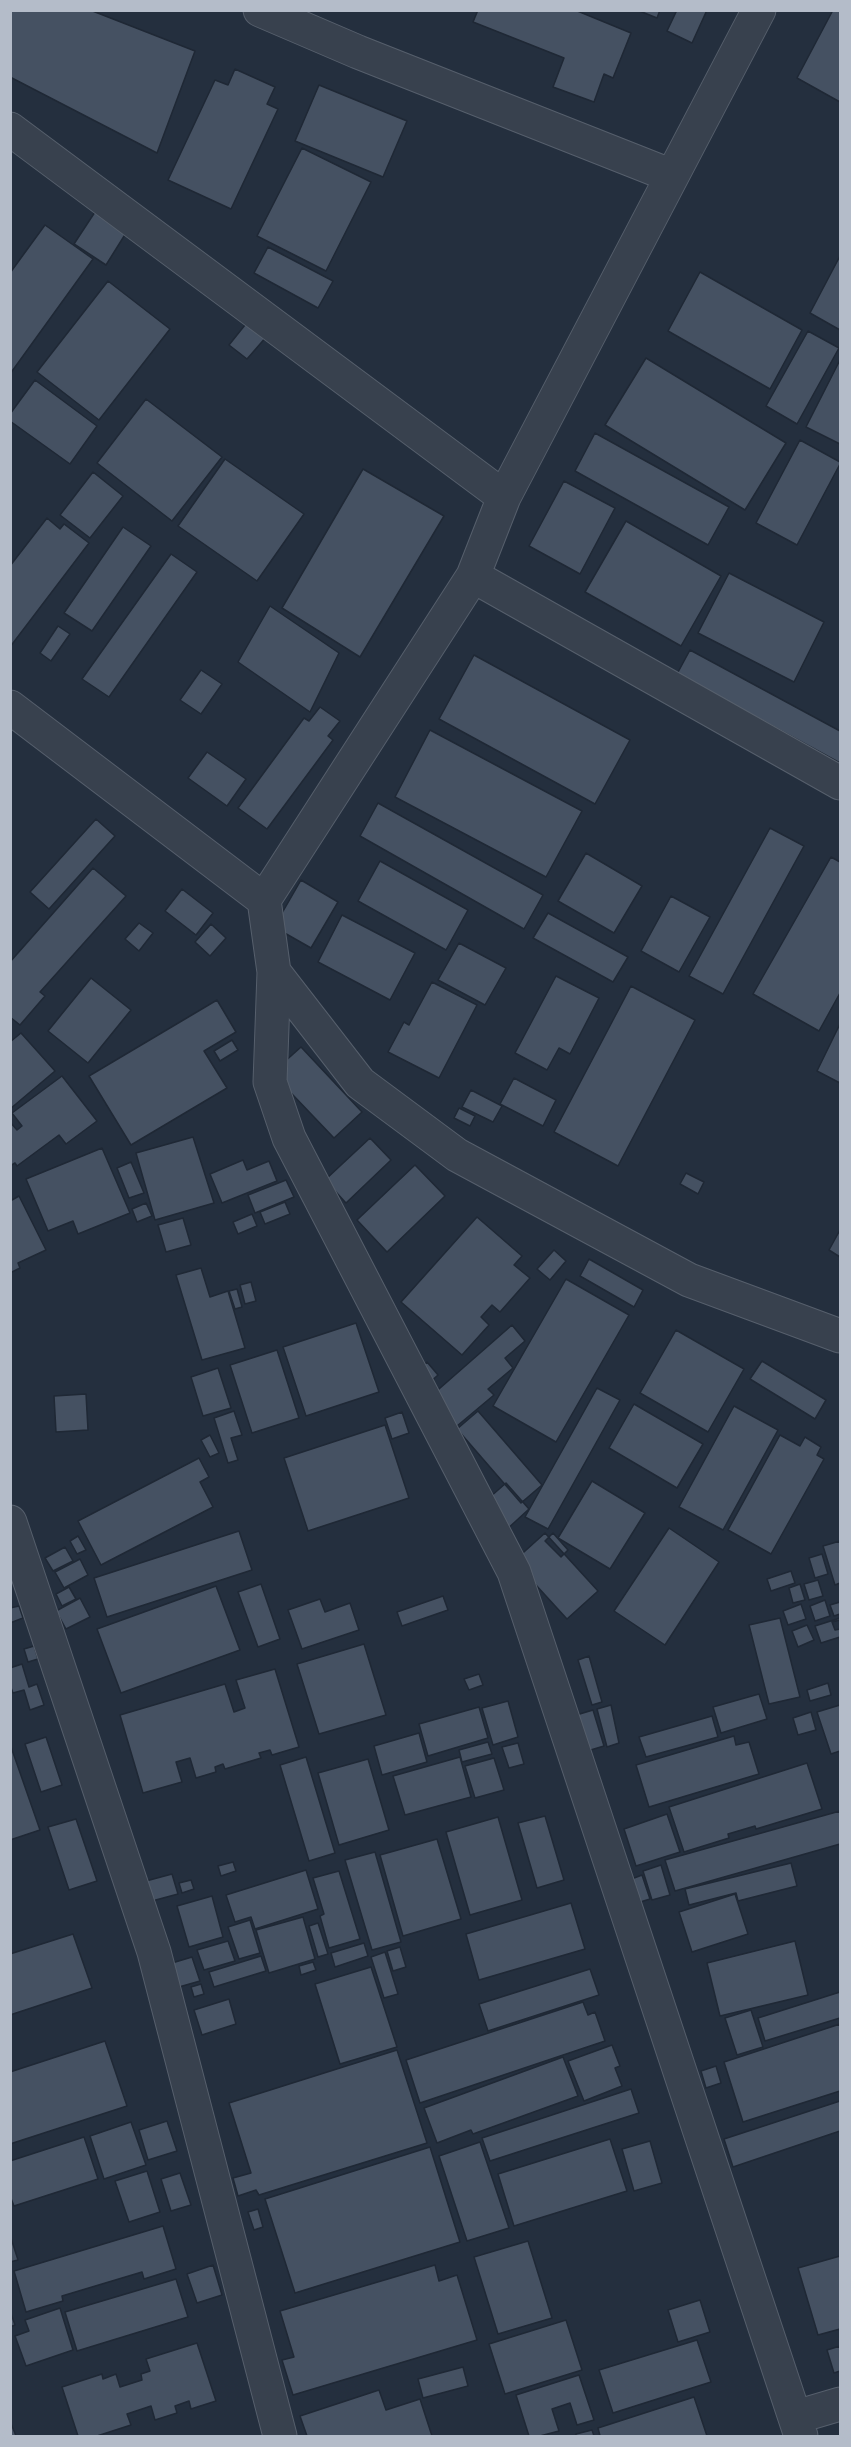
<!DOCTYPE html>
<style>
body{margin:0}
#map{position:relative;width:851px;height:2447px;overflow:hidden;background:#242f3e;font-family:"Fira Sans Condensed",sans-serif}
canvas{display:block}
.frame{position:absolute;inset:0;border:12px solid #b4bcc9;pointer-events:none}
</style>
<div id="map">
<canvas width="851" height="2447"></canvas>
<div class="frame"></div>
</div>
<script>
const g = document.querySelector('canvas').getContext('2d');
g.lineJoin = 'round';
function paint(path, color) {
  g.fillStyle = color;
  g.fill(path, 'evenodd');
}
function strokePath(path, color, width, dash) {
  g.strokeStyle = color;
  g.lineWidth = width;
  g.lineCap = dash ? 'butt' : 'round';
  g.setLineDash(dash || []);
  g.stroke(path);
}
const building = new Path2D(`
 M10,10h80l105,41 -38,102 -147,-76z
 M478,10h97l56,23 -18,45 -9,-4 -10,28 -41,-15 11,-29 -91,-36z
 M637,10h23l-3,8z
 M677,10h30l-15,33 -25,-12z
 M833,10h7v92l-43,-24z
 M235,69l40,18 -8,17 11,5 -47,100 -63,-29 47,-100 13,5z
 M319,85l88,36 -24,56 -88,-36z
 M302,148l69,34 -45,89 -69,-35z
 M95,212l31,21 -20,32 -32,-21z
 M45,225l48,34 -83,115v-101z
 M268,247l65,34 -15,27 -64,-35z
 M840,256v74l-30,-17z
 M700,272l102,58 -32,59 -102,-58z
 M108,281l62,48 -71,91 -62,-48z
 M249,320l18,16 -20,23 -18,-14z
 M808,331l31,17 -42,76 -31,-18z
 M646,358l140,85 -41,67 -140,-85z
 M840,360v84l-34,-17z
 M35,380l62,46 -27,38 -60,-43v-7z
 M146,399l76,58 -50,64 -75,-58z
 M595,433l134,74 -21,38 -133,-74z
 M800,440l40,22v2l-43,81 -41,-22z
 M225,459l79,55 -47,67 -79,-55z
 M363,469l81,47 -84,141 -78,-49z
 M93,472l30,24 -33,42 -30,-23z
 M564,481l51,27 -35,66 -51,-28z
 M47,518l13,11 4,-5 25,19 -79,104v-81z
 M626,521l95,55 -40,70 -96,-54z
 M123,527l28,19 -59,85 -28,-18z
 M171,554l26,18 -88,125 -27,-18z
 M729,573l95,49 -30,60 -96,-49z
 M270,606l69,47 -29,59 -72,-50z
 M58,626l12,8 -19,27 -11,-8z
 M690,650l150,81v32l-163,-89z
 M474,655l156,85 -35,64 -156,-85z
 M201,670l21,14 -21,30 -21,-14z
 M320,707l20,14 -12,15 5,4 -66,89 -29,-21 66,-90 5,3z
 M430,730l152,81 -36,66 -151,-80z
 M207,752l39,27 -19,27 -39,-28z
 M378,803l165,92 -19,34 -164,-93z
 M96,819l19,17 -66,73 -19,-17z
 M770,828l34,18 -81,148 -34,-18z
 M586,853l56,33 -28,47 -56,-32z
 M831,857l9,5v131l-21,38 -66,-37z
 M380,861l88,49 -22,40 -88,-49z
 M93,868l33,28 -86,96 5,4 -25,29 -10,-8v-55z
 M301,880l37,22 -27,46 -37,-21z
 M182,889l31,24 -17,22 -31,-24z
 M671,896l39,21 -31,55 -38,-21z
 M548,913l80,44 -15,25 -80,-44z
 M342,915l73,38 -25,47 -72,-38z
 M139,923l14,10 -14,18 -14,-12z
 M211,924l15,14 -16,18 -15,-14z
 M459,943l47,25 -21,37 -47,-25z
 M556,976l43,22 -29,56 -11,-6 -12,22 -32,-17z
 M91,978l40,32 -43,53 -40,-32z
 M432,982l45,23 -38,73 -51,-26 16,-30 5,3z
 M631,986l64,34 -77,146 -64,-34z
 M217,1000l19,32 -32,19 23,37 -96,57 -42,-69z
 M840,1024v59l-23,-12z
 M21,1033l34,38 -45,38v-67z
 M232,1040l6,10 -18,11 -6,-10z
 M301,1047l61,65 -28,26 -62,-65z
 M62,1076l35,45 -31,23 -7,-9 -42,31 -2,-3 -5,3v-44l7,8 5,-4 -10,-13z
 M514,1078l42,22 -13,26 -43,-22z
 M471,1090l31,16 -9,16 -31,-15z
 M459,1108l16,8 -5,10 -16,-8z
 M193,1137l21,66 -59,17 -19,-67z
 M370,1138l21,22 -45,43 -21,-23z
 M102,1148l28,65 -52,21 -5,-13 -25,10 -22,-52z
 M243,1160l4,10 22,-9 8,20 -55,22 -12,-29z
 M131,1162l13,31 -15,5 -12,-30z
 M415,1165l30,31 -58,56 -30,-32z
 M686,1173l18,9 -6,12 -18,-10z
 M286,1180l8,17 -39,16 -7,-18z
 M19,1196l27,54 -28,13 2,5 -10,5v-75l2,2z
 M285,1202l5,12 -25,10 -5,-12z
 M146,1203l6,13 -15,6 -5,-13z
 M252,1214l5,12 -19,8 -5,-12z
 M477,1217l45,39 -8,9 16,13 -30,34 -8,-7 -11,12 8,8 -27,30 -61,-53z
 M183,1218l8,27 -25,7 -8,-27z
 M840,1230v27l-11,-7z
 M554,1250l12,11 -16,19 -13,-11z
 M589,1259l54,31 -9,17 -54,-31z
 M201,1268l9,29 18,-6 17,57 -43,12 -26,-85z
 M566,1279l63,36 -73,127 -63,-36z
 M251,1282l5,19 -11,3 -5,-19z
 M237,1289l5,18 -7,2 -6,-18z
 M356,1323l23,69 -73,24 -23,-69z
 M512,1325l13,16 -20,17 8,10 -25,21 6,6 -37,31 -26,-30z
 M676,1330l68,39 -36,63 -68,-39z
 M277,1350l22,68 -47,15 -22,-68z
 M762,1361l64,39 -11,19 -65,-40z
 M427,1362l11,13 -10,9 -11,-13z
 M218,1368l13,40 -28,8 -12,-39z
 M597,1388l23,12 -72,129 -23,-12z
 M86,1394l2,36 -32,2 -2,-36z
 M634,1404l69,40 -26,44 -68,-40z
 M734,1406l44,24 -55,100 -44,-23z
 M234,1411l8,24 -11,3 7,22 -10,3 -14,-45z
 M478,1411l64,74 -21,18 -64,-74z
 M402,1412l7,21 -17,6 -7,-21z
 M385,1425l24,73 -101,33 -24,-73z
 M210,1435l9,18 -9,4 -9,-17z
 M780,1435l20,11 5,-9 16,10 -4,8 7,4 -53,95 -43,-24z
 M199,1458l10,19 -9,5 13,25 -112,58 -23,-44z
 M592,1481l53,32 -35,56 -52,-31z
 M506,1483l23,26 -24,22 -24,-26z
 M669,1528l50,34 -54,83 -51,-34z
 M239,1531l13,39 -145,47 -13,-39z
 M545,1533l53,58 -31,28 -53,-58z
 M553,1533l15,17 -7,7 -16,-16z
 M78,1536l8,14 -9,4 -7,-13z
 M840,1541v42l-5,2 -12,-39z
 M65,1547l8,14 -20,10 -8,-13z
 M822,1554l6,20 -13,4 -6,-20z
 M80,1559l8,16 -24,13 -9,-16z
 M791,1571l4,12 -24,8 -4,-12z
 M818,1580l5,16 -14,4 -5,-16z
 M261,1584l19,55 -22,8 -20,-55z
 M800,1584l5,16 -12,3 -4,-15z
 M216,1586l24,64 -119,43 -24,-64z
 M69,1587l7,12 -14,7 -6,-12z
 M443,1596l5,14 -46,16 -5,-14z
 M80,1598l10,19 -24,12 -10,-18z
 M320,1599l5,13 25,-9 9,27 -57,19 -14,-39z
 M825,1600l5,16 -15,5 -5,-15z
 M840,1602v12l-6,2 -4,-11z
 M801,1604l5,15 -18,6 -5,-14z
 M19,1606l4,12 -13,5v-15z
 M780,1618l20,79 -31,7 -20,-79z
 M840,1618v2l-8,2 3,8 5,-1v8l-19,6 -6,-17z
 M807,1625l7,15 -16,7 -6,-16z
 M364,1644l22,71 -67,19 -22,-70z
 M34,1646l4,13 -10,3 -4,-13z
 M589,1656l13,46 -10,3 -14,-45z
 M22,1664l7,23 8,-3 7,21 -14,5 -6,-20 -11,3 -3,-8v-17z
 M275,1669l24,78 -27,8 -2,-5 -11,3 2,5 -36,11 -2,-5 -8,3 1,5 -20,6 -6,-20 -14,4 6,20 -39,11 -23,-78 105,-31 9,28 11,-4 -9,-28z
 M479,1674l4,11 -14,5 -5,-11z
 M828,1683l3,12 -21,6 -3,-11z
 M759,1694l8,25 -46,14 -8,-26z
 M508,1701l10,36 -25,8 -11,-37z
 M611,1705l8,38 -12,4 -10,-38z
 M840,1705v46l-9,3 -14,-42z
 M479,1707l9,31 -60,18 -9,-32z
 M593,1710l11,36 -20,6 -11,-36z
 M811,1712l5,18 -18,5 -5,-17z
 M712,1716l6,21 -72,20 -7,-20z
 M419,1733l8,29 -45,13 -8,-29z
 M734,1736l2,9 13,-3 10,32 -110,33 -13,-42z
 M46,1737l16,48 -21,7 -16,-48z
 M488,1742l4,12 -30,8 -3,-12z
 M518,1743l6,21 -15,4 -7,-21z
 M10,1744l30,86 -30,10z
 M306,1757l29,96 -26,8 -29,-96z
 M460,1757l11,40 -66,18 -12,-39z
 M494,1758l10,32 -29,8 -10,-32z
 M368,1759l21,71 -50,15 -21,-72z
 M807,1763l15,46 -66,20 -1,-3 -27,8 1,4 -45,14 -15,-45z
 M840,1811v33l-165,47 -10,-31z
 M667,1814l13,38 -44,14 -12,-37z
 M545,1816l19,64 -27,8 -19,-65z
 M498,1817l24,83 -52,15 -24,-83z
 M76,1819l21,62 -28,9 -21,-63z
 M437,1839l24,80 -58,17 -23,-81z
 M375,1852l26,90 -29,8 -27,-90z
 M233,1862l3,9 -15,5 -3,-10z
 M791,1863l6,23 -59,15 -2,-8 -47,12 -4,-16z
 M661,1865l9,30 -18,5 -9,-29z
 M306,1870l12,39 -63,20 -4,-12 -16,5 -9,-27z
 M339,1871l21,68 -31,9 -9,-32 4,-2 -11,-36z
 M172,1874l6,20 -26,7 -6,-20z
 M642,1875l8,24 -13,4 -8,-23z
 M191,1880l3,9 -12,4 -3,-10z
 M735,1894l13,40 -56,18 -13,-40z
 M212,1896l11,41 -34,10 -12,-41z
 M571,1903l14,46 -106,31 -13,-46z
 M303,1917l12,42 -46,14 -13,-43z
 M250,1920l10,33 -21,6 -11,-32z
 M318,1923l10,31 -10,3 -9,-31z
 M73,1934l19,54 -82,27v-61z
 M228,1941l7,20 -31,9 -7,-20z
 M795,1941l13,54 -88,21 -13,-53z
 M364,1943l4,13 -33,11 -4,-14z
 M400,1947l6,20 -13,4 -6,-20z
 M385,1952l13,42 -14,4 -13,-41z
 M261,1956l5,15 -52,16 -5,-15z
 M192,1957l8,24 -21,6 -7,-24z
 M313,1962l3,8 -15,5 -2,-9z
 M371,1967l26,80 -57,17 -25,-80z
 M590,1969l9,26 -111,36 -9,-27z
 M201,1984l3,10 -10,3 -3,-10z
 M840,1992v26l-75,23 -7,-23z
 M229,1999l7,25 -34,11 -8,-25z
 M583,2002l5,13 7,-3 10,29 -185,62 -14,-43z
 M751,2010l12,37 -26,8 -12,-37z
 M840,2024v67l-97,31 -19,-60z
 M105,2041l22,65 -117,38v-72z
 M612,2045l8,21 -5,2 7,18 -38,15 -16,-40z
 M397,2050l30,93 -168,52 -3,-5 -18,6 -5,-18 18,-5 -22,-70z
 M563,2057l15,39 -105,38 -2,-4 -34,13 -13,-35z
 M716,2066l5,17 -15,5 -5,-17z
 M631,2089l8,24 -149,48 -8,-23z
 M840,2101v30l-107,36 -9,-28z
 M167,2121l10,30 -29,9 -9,-30z
 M131,2122l15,43 -42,14 -14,-43z
 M84,2137l14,42 -84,27 -4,-10v-35z
 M610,2139l17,52 -113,35 -16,-52z
 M650,2141l12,42 -28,8 -12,-42z
 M480,2142l29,86 -42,13 -28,-85z
 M430,2147l30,95 -165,51 -30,-94z
 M147,2171l13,41 -31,10 -14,-41z
 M180,2173l11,32 -20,6 -10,-32z
 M258,2209l5,18 -9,3 -6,-18z
 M163,2226l13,43 -32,10 -2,-7 -80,24 1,5 -37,11 -12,-41z
 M10,2235l8,25 -8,2z
 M528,2241l24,77 -54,16 -24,-77z
 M840,2256v73l-22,6 -20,-67z
 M213,2265l9,30 -25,8 -10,-29z
 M435,2265l4,16 18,-6 20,65 -184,55 -11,-35 12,-3 -14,-46z
 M176,2279l12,38 -111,34 -12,-39z
 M700,2300l10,32 -32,10 -10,-32z
 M60,2308l13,42 -47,16 -11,-30 14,-5 -4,-11z
 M10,2311l5,14 -5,2z
 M566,2320l16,50 -77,24 -16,-50z
 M697,2340l14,42 -98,31 -14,-43z
 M197,2343l19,58 -25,8 -2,-8 -14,5 2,7 -22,7 -4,-14 -24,8 4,11 -34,11h-19l-16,-49 40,-13 1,5 13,-5 4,13 22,-7 -1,-6 9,-3 -4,-12z
 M840,2346v25l-6,2 -7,-23z
 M463,2367l5,19 -45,12 -5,-19z
 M579,2375l15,45 -17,5 -7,-22 -18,6 7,22 -19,5h-11l-13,-41z
 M379,2390l7,20 34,-11 12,37h-125l-7,-20z
 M694,2397l13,39h-107l-2,-8z
 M10,2421l6,15h-6z
 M592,2430l2,6h-18v-2z`);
paint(building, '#455162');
strokePath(building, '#1f2835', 1.5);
const minor = new Path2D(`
 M260,10l98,42 314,124
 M10,129l494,368
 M473,576l367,207
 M10,707l254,193 10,72 -4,110 19,56 225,434 287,864
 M264,900l209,-324 31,-79 255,-487
 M274,972l86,111 97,72 232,125 151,56
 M10,1522l144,430 126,484
 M796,2417l44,-13`);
strokePath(minor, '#565f6c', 35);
strokePath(minor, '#38414e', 33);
</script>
